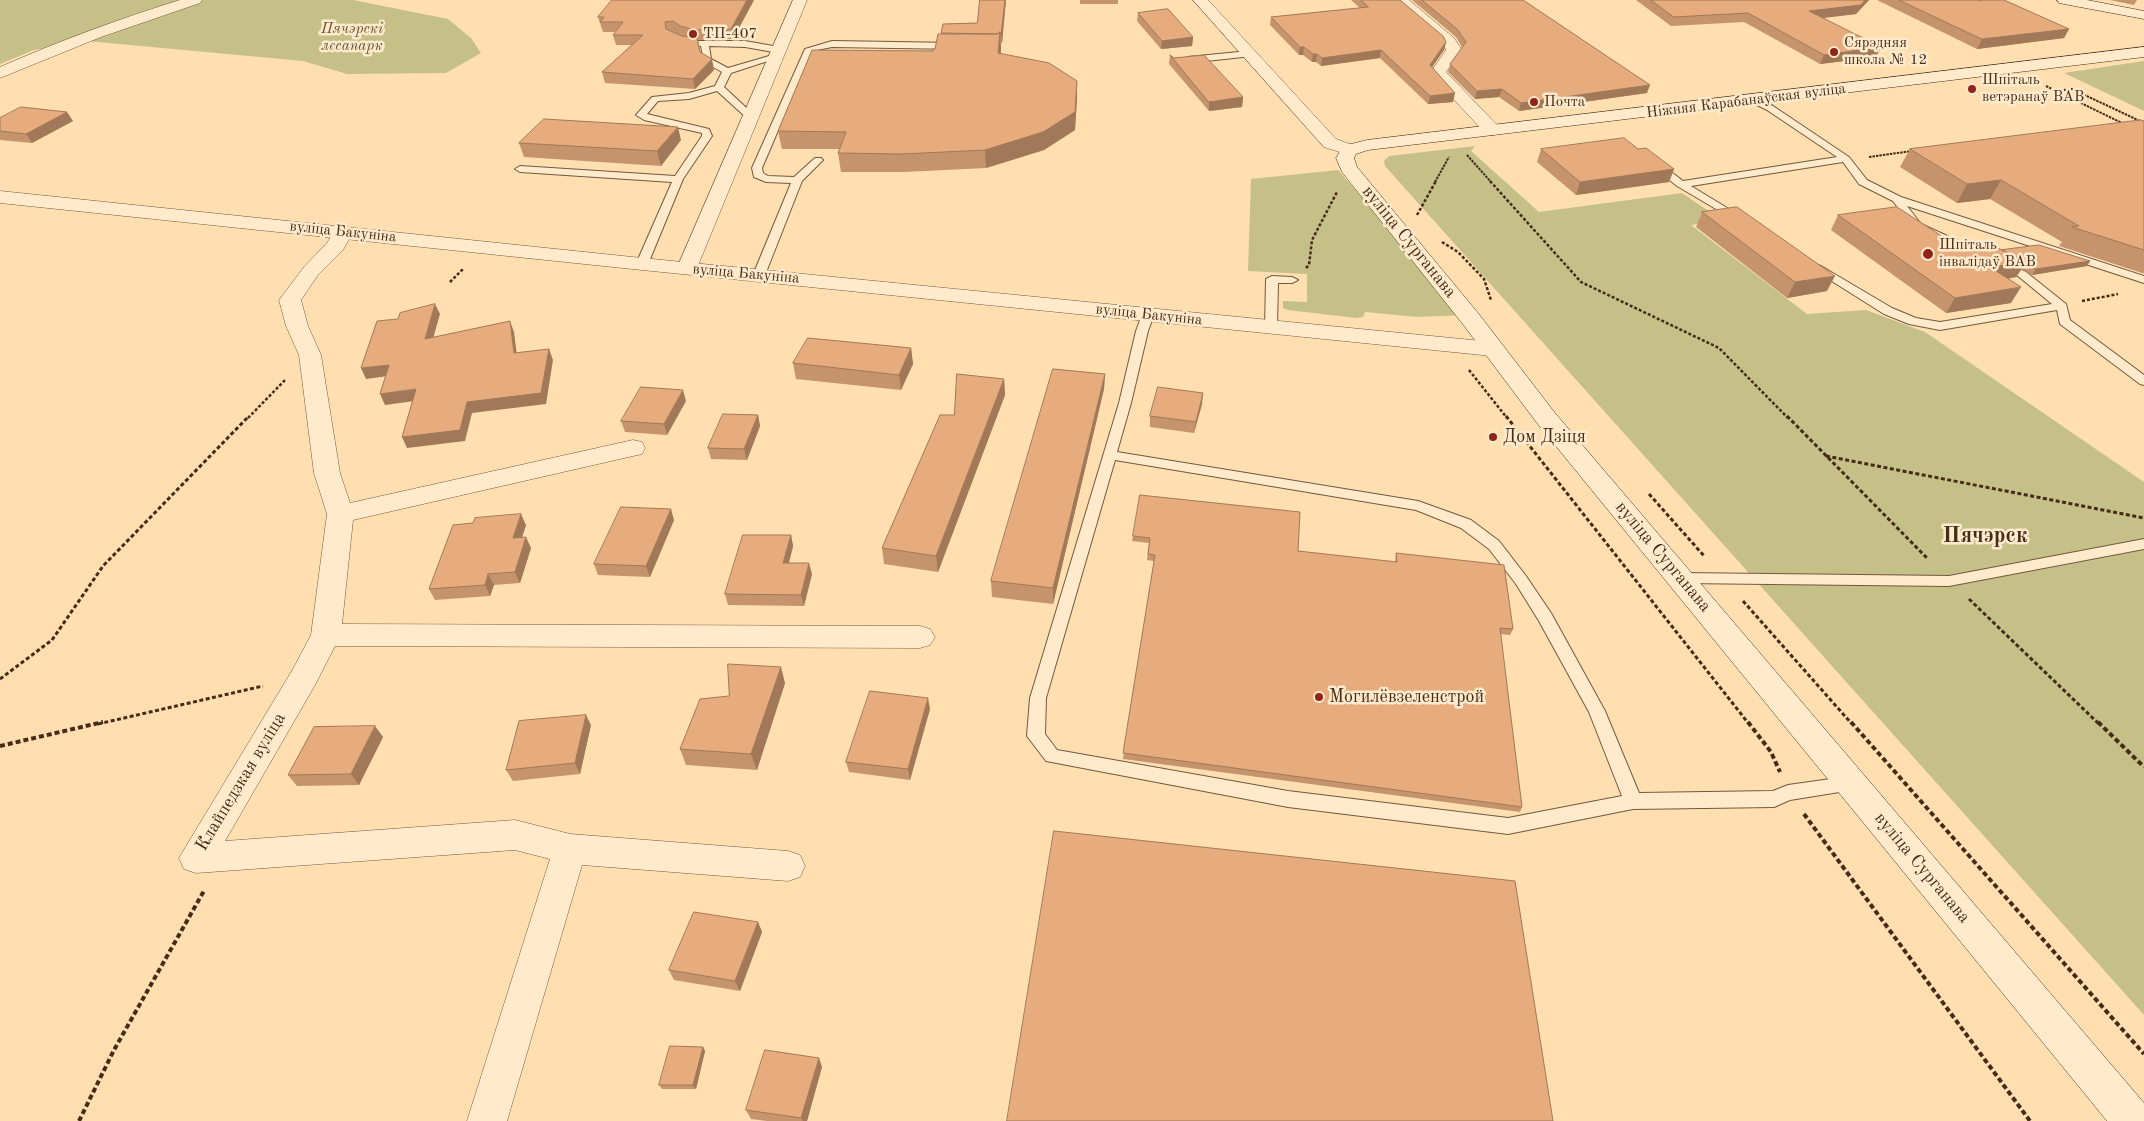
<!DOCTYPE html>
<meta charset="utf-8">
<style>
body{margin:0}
canvas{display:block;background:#ffdeb0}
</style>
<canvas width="2144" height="1121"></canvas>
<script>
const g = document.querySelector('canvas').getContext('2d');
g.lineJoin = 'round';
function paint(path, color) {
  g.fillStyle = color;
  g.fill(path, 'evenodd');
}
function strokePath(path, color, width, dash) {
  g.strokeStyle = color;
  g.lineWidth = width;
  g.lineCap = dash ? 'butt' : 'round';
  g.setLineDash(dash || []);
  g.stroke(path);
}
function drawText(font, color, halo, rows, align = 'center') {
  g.font = font + ' "Old Standard TT",serif';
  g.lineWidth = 5;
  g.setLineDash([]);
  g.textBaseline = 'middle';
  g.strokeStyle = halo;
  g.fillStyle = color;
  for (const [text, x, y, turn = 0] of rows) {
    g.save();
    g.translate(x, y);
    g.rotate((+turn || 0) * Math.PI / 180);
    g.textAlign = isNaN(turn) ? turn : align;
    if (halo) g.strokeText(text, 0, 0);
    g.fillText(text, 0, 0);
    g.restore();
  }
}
paint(new Path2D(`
 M0,0h353l95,19 23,19 10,15 -35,20 -99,1 -44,-13 -216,-20 -53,9 -34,14z
 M2144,61v50l-80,-38z
 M1475,146l-4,5 68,61 143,-19 40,27 -31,5 116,89 59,-4 59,22 219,150v533l-759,-849 -1,-5 5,-5z
 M1338,170l127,145 -48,2 -52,-5 -2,5 -7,1 -68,-8 -5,-2v-7l24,1v-28l-59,-3 3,-92z`), '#c4c088');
const service = new Path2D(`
 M693,41h52l34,6 4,3 -4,3 -34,-6 -36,-1 2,13 17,9 48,-14 4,3 -49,16 -7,14 30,28v4h-6l-31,-28 -28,8 -31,2 -11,13 62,15 3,7 -29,43 -35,85 -6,3 -6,-3 36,-82 -152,-10 -5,-3 5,-3 155,10 27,-40v-3l-58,-13 -8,-5 16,-18 37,-4 26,-7 7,-14 -18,-10 -3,-16 -8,-1z
 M832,41l125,2 4,3 -4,3 -125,-2 -20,4 -50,117 1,5 5,3 26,1 21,-19h6l2,2 -21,21 -37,94 -2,2h-8l-2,-2 38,-92 -25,-1 -12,-5 -2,-9 53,-119z
 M1249,51l3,1v4l-64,7 -4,-3 4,-3z
 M1754,97l19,9 76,51 18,23 34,17 243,79v7l-237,-77 14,18 66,30 -6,3 -4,-1 -64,-28 -20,-27 -34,-17 -16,-22 -152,24 51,31 1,2 -5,3 -61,-36 -27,-22 2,-2h6l25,19 154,-24 -70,-47 -16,-8 -2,-2z
 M2002,260l24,12 40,32 4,16 74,55v10l-4,-1 -80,-60 -3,-14 -117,20 -31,-6 -25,-10 -73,-46 6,-3 4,1 71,42 24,10 24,4 112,-18 -34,-28 -20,-11 -2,-2 2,-2z
 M1272,276l20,1 6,3 -6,3h-14l-1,44 -6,4 -6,-4 1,-48z
 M1148,311l6,4 -6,16 -17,72 -14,49 301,49 53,19 28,21 27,35 25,37 54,98 34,82 134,-2 15,-6 64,-9 6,3 3,5 -3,5 -68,11 -16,7 -141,2 -125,25 -220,-27 -242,-46 -19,-25 3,-38 89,-295 17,-72 6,-16zM1115,460l301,50 45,18 28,21 27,35 23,37 50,91 33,84 -114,22 -220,-27 -231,-41 -12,-16 1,-36z
 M2144,539v10l-195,37 -268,-3 -5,-1 -3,-4 3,-4 5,-1 268,3z`);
const minor = new Path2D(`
 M180,0h22l-2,3 -99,34 -101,41v-11c59,-26 119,-48 180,-67z
 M793,0h14l-110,268 -3,4 -7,2 -7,-2 -3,-4z
 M1193,0h15l128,139 19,7 3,4 -3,4 -6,1 -25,-8z
 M1393,0h16l45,38 8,12 -16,22 52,54 3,4 -3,4 -6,1 -6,-1 -54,-58 -2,-3 16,-23 -3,-7z
 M343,226l7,2 3,4 -10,18 -25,25 -17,25 7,26 13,29 19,118 10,30 283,-63 9,2 3,6 -3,6 -9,2 -280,64 -11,104 578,2 10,3 5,8 -5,8 -10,3 -585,-2 -20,39 -90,156 290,-21 55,14 218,17 12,4 5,11 -5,11 -12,4 -206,-16 -75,256h-40l83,-262 -35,-9 -319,23 -12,-4 -5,-11 114,-189 18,-34 16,-121 -13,-41 -15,-118 -13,-29 -7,-26 25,-33 23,-24 9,-15z`);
const tertiary = new Path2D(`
 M0,191l642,67 850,84 8,2 3,5 -3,5 -8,2 -850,-86 -642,-67z`);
const secondary = new Path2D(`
 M2057,0h30l57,11v8l-80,-15 -5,-1z
 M2144,47v10l-776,93 -12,4 -2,4 3,9 121,146 77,100 589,690v18h-37l-570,-698 -75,-100 -120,-151 -6,-14 7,-12 24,-6z`);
strokePath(service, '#74583e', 2);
strokePath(minor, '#74583e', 1);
strokePath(tertiary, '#74583e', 1);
strokePath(secondary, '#452b18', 1);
strokePath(new Path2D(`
 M2046,86l78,38
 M2057,91l15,-2 72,34
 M1467,155l24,27
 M1869,157l43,-6
 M1435,182l14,-25`), '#452b18', 2, [2.5, 1]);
strokePath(new Path2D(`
 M1490,181l91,101 138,66 69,70
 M1417,215l19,-34
 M1442,242l16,10 26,27 7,21
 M1306,268l3,-3 3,-25 25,-48
 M450,282l14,-14
 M2082,301l36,-7
 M1469,370l38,48
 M248,418l37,-38`), '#452b18', 2.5, [3, 2]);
strokePath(new Path2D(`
 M1506,416l243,308
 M1787,416l140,142
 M1826,456l318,62
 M1649,494l56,63
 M1969,599l130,125
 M1743,601l109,123
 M0,679l52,-39 51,-74 146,-150
 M98,724l165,-38`), '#452b18', 3, [4, 2.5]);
strokePath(new Path2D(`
 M1748,722l23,30 9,20
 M1851,722l293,332
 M2098,722l46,45
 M0,746l103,-24
 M1804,814l226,307
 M79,1121l35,-71 91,-161`), '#452b18', 4, [5, 3]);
paint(service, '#ffeacc');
paint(minor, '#ffeacc');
paint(tertiary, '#ffeacc');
paint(secondary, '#ffeacc');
paint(new Path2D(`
 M754,0l-21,39 -35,1 2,12 14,18 -19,19 -90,-6 -3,-11 30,-27h-16l-3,-10 3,-3h-13l-5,-15z
 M1006,0l-4,43h-1v10l76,45 -2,32 -31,20 -58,18 -82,4h-63l-3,-19 2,-4h-58l-4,-18 155,-80 2,-2 6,-15 2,-10 34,-1z
 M1080,0h38v4h-38z
 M1351,0h49l46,42 -2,8 -12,17 21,35 -25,2 -48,-46 -59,8 -5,-4h-4l-9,-7h-4l-29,-30 1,-8 89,-9z
 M1412,0h111l124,93 -128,18 -20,-14 -24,2 -27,-27 2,-8 12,-17 -6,-10z
 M1636,0h233l-13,14 -33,4 53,39 -56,7 -76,-42 -73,4z
 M1877,0h101l91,29 -5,9 -87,11z
 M2110,0h27l-3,5z
 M1138,13l55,24 -1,9 -31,3 -24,-28z
 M1170,55l73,42 -1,10 -33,4 -40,-47z
 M0,118l73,3 -41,22 -32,-3z
 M2144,121v152h-2l-83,-27 3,-4 -72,-43 -33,4 -57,-36 10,-18z
 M681,140l-20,26 -137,-9 -5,-14z
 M1541,149h97l36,20 -5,13 -93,13 -39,-33z
 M1702,212l125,79 -40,7 -91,-71z
 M1838,215l122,33 42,2 88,11 -3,5 -55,9 -10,-6 -6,8 -9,2 4,24 -65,10 -115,-83z
 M911,348l2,16 -12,26 -105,-11 -3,-16z
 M1105,374l-1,15 -51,215 -61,-7 -1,-16z
 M1004,379l1,16 -67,177 -54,-8 -2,-16 72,-133z
 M686,401l-19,34 -42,-3 -4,-11z
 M1202,404l-8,29 -44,-6v-11z
 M758,415l2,11 -13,34 -36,-1 -3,-11z
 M674,520l-24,57 -52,-2 -4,-11z
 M473,523l53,2 -4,12 9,11 -11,35 -26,2 -4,11 -55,4 -6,-11z
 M791,535l2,11 -4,17 23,11 -8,32 -76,-1 -3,-11z
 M1133,536l165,15 97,11 1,-9 117,76 -3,6 -10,-1 22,173 -2,5 -397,-53 31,-198 -7,-1 2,-17 -17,-2z
 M785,683l-28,87 -71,-5 -6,-16 49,-53z
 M930,709l-20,71 -61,-8 -3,-10z
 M591,725l-11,49 -67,7 -7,-11z
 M383,737l-24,48 -62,1 -9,-11z
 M758,922l4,10 -22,59 -66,-11 -5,-10z
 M703,1047l2,4 -9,38h-34l-3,-4z
 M822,1067l-15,54h-40l-16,-2 -5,-9z`), '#c6946c');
paint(new Path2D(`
 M747,0h7l-21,39 -2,-10z
 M1005,0h1l-4,43 -1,-7z
 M1865,0h4l-13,14 -50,6 3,-9z
 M2069,29l-5,9 -87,11 5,-10z
 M1000,32l1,17 -2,21 -1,-17z
 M1193,37l-1,9 -31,3 1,-8z
 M1446,42l-2,8 -16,23 2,-8z
 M1300,47h4l-1,8h-4z
 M1881,47l-5,10 -56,7 4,-9z
 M1381,50l-1,8 -59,8 1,-8z
 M1313,54h4l-1,8h-4z
 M712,59l2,11 -19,19 -2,-10z
 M1077,81v17l-2,32 -31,20 -58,18 -1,-18z
 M1650,85l-3,8 -128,18 2,-8z
 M1502,89l-3,8 -24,2 2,-8z
 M1455,93l-2,9 -25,2 2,-8z
 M1243,97l-1,10 -33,4v-9z
 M67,112l6,9 -41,22 -6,-9z
 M678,127l3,13 -20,26 -4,-15z
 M1674,169l-5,13 -93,13 4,-13z
 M2001,180l-11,19 -33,4 10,-19z
 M2090,261l-3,5 -55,9 4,-6z
 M2026,262l-10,15 -35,6 9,-16z
 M1835,276l-8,15 -40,7 8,-16z
 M2021,287l-10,16 -65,10 9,-15z
 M435,304l5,10 -10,35 -5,-10z
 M510,321l4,11 4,32 -4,-11z
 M911,348l2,16 -12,26 -2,-15z
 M549,349l4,11 -7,44 -74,9 -7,28 -58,7 -5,-11 65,-35z
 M389,365l6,10 -29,4 -5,-11z
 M1105,374l-1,15 -51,215v-16z
 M1004,379l1,16 -67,177 -2,-16z
 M416,389l6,11 -37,5 -5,-11z
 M683,390l3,11 -19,34 -3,-11z
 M1203,393l-1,11 -8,29 2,-11z
 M758,415l2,11 -13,34 -3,-11z
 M671,509l3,11 -24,57 -4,-11z
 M521,514l5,11 -8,24 -5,-11z
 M791,535l2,11 -7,28 -3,-11z
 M526,537l5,11 -11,35 -5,-11z
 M809,563l3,11 -8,32 -3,-11z
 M488,574l6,11 -4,11 -5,-11z
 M781,667l4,16 -28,87 -6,-16z
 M928,698l2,11 -20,71 -2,-11z
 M586,715l5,10 -11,49 -5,-11z
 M375,726l8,11 -24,48 -8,-11z
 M758,922l4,10 -22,59 -5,-10z
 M703,1047l2,4 -9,38 -3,-4z
 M819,1058l3,9 -15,54h-4l-2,-3z`), '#a17858');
const building = new Path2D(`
 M612,0h135l-16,29 -36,1 -15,-4 -7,-5 -8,1 1,7 16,7 15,2 3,14 12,7 -19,20 -91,-7 41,-37h-30l10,-13h-23l4,-5h-6z
 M980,0h25l-4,36v-1l-1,-3 -2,2 -57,-1 2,-9 34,-1z
 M1361,0h39l43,36 3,6 -16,23 25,28 -25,3 -49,-46 -59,8 -5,-4h-4l-9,-7h-4l-29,-30 97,-10z
 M1422,0h101l127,85 -129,18 -19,-14 -25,2 -27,-27 16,-22 -9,-13z
 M1651,0h214l-4,5 -52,6 72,36 -57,8 -76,-42 -74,4z
 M1899,0h79l3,1v-1h23l65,29 -87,10z
 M1168,9l25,28 -31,4 -24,-28z
 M1000,32l-2,21 51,10 28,18 -2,31 -32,20 -58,18 -83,4 -64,-1 8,-21 -68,-1 34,-81 121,1v-2h2l3,-15h59z
 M1170,55l4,3 30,-3 39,42 -34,5z
 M21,107l46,5 -41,22 -26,-3v-13z
 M544,119l134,8 -21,24 -138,-8z
 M2141,120l3,1v129l-72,-23 7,-1 -78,-46 -34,4 -57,-35z
 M1624,138l14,11 8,-1 28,21 -94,13 -39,-33z
 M1737,207l98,69 -40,6 -93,-70z
 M1897,207l63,41 28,-5 38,19 -36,5 31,20 -66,11 -117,-83z
 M2039,245l51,16 -54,8 -11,-6 1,-1 -24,-12z
 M435,304l-10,35 85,-18 4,32 35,-4 -8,44 -74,9 -7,28 -58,7 14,-48 -36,5 9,-29 -28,3 16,-47 21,-2 2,-6z
 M808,338l103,10 -12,27 -106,-12z
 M1053,369l52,5 -52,214 -62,-7z
 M957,374l47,5 -68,177 -54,-8 58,-133h14z
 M641,387l42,3 -19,34 -43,-3z
 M1158,387l45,6 -7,29 -46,-6z
 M723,414l35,1 -14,34 -36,-1z
 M1140,495l160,17 -2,39 99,11 -1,-9 108,12 9,64 -13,-1 22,179 -399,-54 32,-198 -7,-1 2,-16 -17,-2z
 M621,507l50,2 -25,57 -52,-2z
 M521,514l-8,24 13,-1 -11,35 -27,2 -3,11 -56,4 24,-64 20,-2 2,-5z
 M743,535h48l-8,28h26l-8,32 -76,-1z
 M728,664l53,3 -30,87 -71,-5 20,-50 29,-3z
 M870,691l58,7 -20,71 -62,-7z
 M586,715l-11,48 -69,7 13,-49z
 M375,726l-24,48 -63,1 26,-48z
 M1054,831l461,50 38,240h-546z
 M694,912l64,10 -23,59 -66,-11z
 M670,1046l33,1 -10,38h-34z
 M765,1050l54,8 -18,60 -55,-8z`);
paint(building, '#e6ac7d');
strokePath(building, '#a17858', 1);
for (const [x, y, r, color] of [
 [693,34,5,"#8f2418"],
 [1834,52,5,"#8f2418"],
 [1972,89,5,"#8f2418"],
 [1534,102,5,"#8f2418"],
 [1928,254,6,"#8f2418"],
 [1493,437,5,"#8f2418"],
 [1319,697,5,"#8f2418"]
]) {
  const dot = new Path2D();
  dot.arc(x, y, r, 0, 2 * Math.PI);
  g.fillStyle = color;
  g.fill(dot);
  strokePath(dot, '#ffeacc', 2);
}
drawText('italic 15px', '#655034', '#ffeacc', [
 ["Пячэрскі",352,29],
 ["лесапарк",352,46]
]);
drawText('15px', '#452b18', '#ffeacc', [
 ["ТП-407",703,34],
 ["Сярэдняя",1844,43],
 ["школа № 12",1844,60],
 ["Шпіталь",1982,80],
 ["ветэранаў ВАВ",1982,97],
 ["Почта",1544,102],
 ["Шпіталь",1939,245],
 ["інвалідаў ВАВ",1939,262]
], 'left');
drawText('15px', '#452b18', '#ffeacc', [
 ["Ніжняя Карабанаўская вуліца",1746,101,-7],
 ["вуліца Бакуніна",343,232,6],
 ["вуліца Бакуніна",746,274,5],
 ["вуліца Бакуніна",1149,315,6]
]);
drawText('18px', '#452b18', '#ffeacc', [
 ["вуліца Сурганава",1409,242,51],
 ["вуліца Сурганава",1663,557,50],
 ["Клайпедзкая вуліца",241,782,-59],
 ["вуліца Сурганава",1922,868,50]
]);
drawText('18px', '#452b18', '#ffeacc', [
 ["Дом Дзіця",1503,437],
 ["Могилёвзеленстрой",1329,697]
], 'left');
drawText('bold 22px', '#452b18', '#ffeacc', [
 ["Пячэрск",1985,536]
]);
</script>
